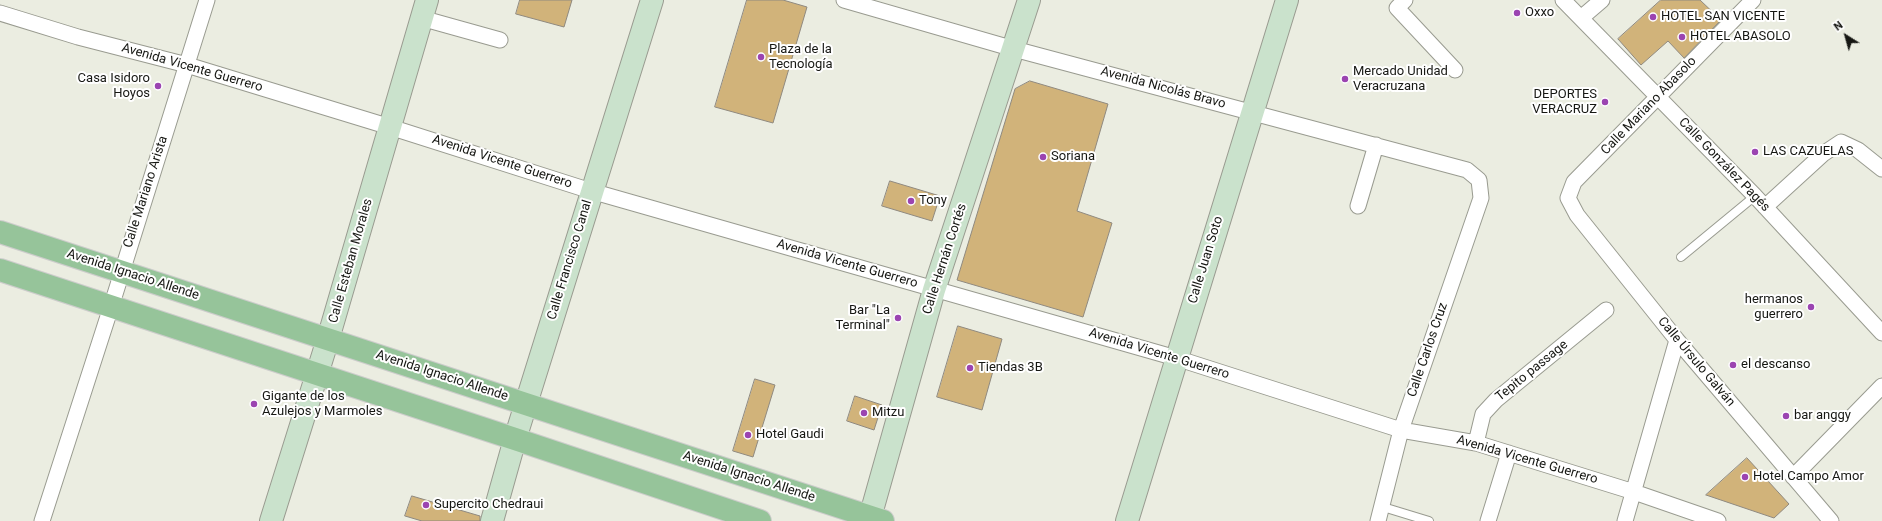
<!DOCTYPE html>
<meta charset="utf-8">
<style>
body{margin:0}
#map{position:relative;width:1882px;height:521px;overflow:hidden;background:#ebede1;font-family:Roboto,sans-serif}
canvas{display:block}
.north{position:absolute;left:1826px;top:16px;width:40px;height:40px;-webkit-text-stroke:3px #fff;paint-order:stroke;rotate:323deg;font-size:11px;font-weight:700;line-height:16px;text-align:center;color:#161713}
.north::after{content:'';display:block;margin:auto;width:14px;height:18px;background:#161713;clip-path:polygon(50% 0,100% 100%,50% 72%,0 100%)}
</style>
<div id="map">
<canvas width="1882" height="521"></canvas>
<div class="north">N</div>
</div>
<script>
const g = document.querySelector('canvas').getContext('2d');
g.lineJoin = 'round';
function paint(path, color) {
  g.fillStyle = color;
  g.fill(path, 'evenodd');
}
function strokePath(path, color, width, dash) {
  g.strokeStyle = color;
  g.lineWidth = width;
  g.lineCap = dash ? 'butt' : 'round';
  g.setLineDash(dash || []);
  g.stroke(path);
}
function drawText(font, color, halo, rows, align = 'center') {
  g.font = font + ' Roboto,sans-serif';
  g.lineWidth = 4;
  g.setLineDash([]);
  g.textBaseline = 'middle';
  g.strokeStyle = halo;
  g.fillStyle = color;
  for (const [text, x, y, turn = 0] of rows) {
    g.save();
    g.translate(x, y);
    g.rotate((+turn || 0) * Math.PI / 180);
    g.textAlign = isNaN(turn) ? turn : align;
    if (halo) g.strokeText(text, 0, 0);
    g.fillText(text, 0, 0);
    g.restore();
  }
}
const building = new Path2D(`
 M520,0h52l-8,27 -48,-13z
 M747,0h36l24,7 -34,116 -58,-16z
 M1661,0h39l21,20 -37,38 -16,-17 -27,24 -23,-26z
 M1030,81l78,23 -31,107 35,12 -29,94 -126,-37 58,-191z
 M890,181l50,15 -8,25 -50,-15z
 M958,326l44,13 -20,71 -45,-13z
 M755,379l20,6 -22,72 -20,-6z
 M855,396l27,9 -8,25 -27,-9z
 M1747,458l42,46 -15,14 -68,-23z
 M412,496l68,20v5h-58l-17,-5z`);
paint(building, '#d1b37a');
strokePath(building, '#8f897f', 1);
const lane = new Path2D(`
 M1681,257l74,-61
 M1383,507l46,14`);
const street = new Path2D(`
 M844,0l170,49 453,121 12,10 2,18 -80,232 -23,91
 M1405,0l-8,8 58,62
 M1563,0l192,196 127,137
 M1753,0l-179,182 -6,16 9,17 100,125 154,181
 M0,13l78,24 109,28 203,62 201,64 585,167 225,72 75,13 158,49 84,29
 M421,18l79,22
 M1581,18l21,-18
 M1358,206l18,-61
 M1765,207l58,-53 18,-12 17,8 24,19
 M1476,443l7,-29 13,-14 110,-90
 M1793,477l89,-91
 M42,521l69,-214 96,-307
 M1488,521l21,-68
 M1625,521l52,-181`);
const secondary = new Path2D(`
 M271,521l57,-182 99,-339
 M492,521l23,-82 137,-439
 M869,521l65,-231 95,-290
 M1127,521l160,-521`);
const primary = new Path2D(`
 M0,232l883,289
 M0,270l515,169 245,82`);
strokePath(lane, '#999b90', 10);
strokePath(street, '#999b90', 17);
strokePath(secondary, '#999b90', 24);
strokePath(primary, '#cccccb', 24);
strokePath(lane, '#fff', 8);
strokePath(street, '#fff', 15);
strokePath(secondary, '#cae2cc', 22);
strokePath(primary, '#96c49a', 22);
for (const [x, y, r, color] of [
 [1517,13,4,"#9b44b1"],
 [1653,17,4,"#9b44b1"],
 [1682,37,4,"#9b44b1"],
 [761,57,4,"#9b44b1"],
 [1345,79,4,"#9b44b1"],
 [158,86,4,"#9b44b1"],
 [1605,102,4,"#9b44b1"],
 [1755,152,4,"#9b44b1"],
 [1043,157,4,"#9b44b1"],
 [911,201,4,"#9b44b1"],
 [1811,307,4,"#9b44b1"],
 [898,318,4,"#9b44b1"],
 [1733,365,4,"#9b44b1"],
 [970,368,4,"#9b44b1"],
 [254,404,4,"#9b44b1"],
 [864,413,4,"#9b44b1"],
 [1786,416,4,"#9b44b1"],
 [748,435,4,"#9b44b1"],
 [1745,477,4,"#9b44b1"],
 [426,505,4,"#9b44b1"]
]) {
  const dot = new Path2D();
  dot.arc(x, y, r, 0, 2 * Math.PI);
  g.fillStyle = color;
  g.fill(dot);
  strokePath(dot, '#fff', 1.5);
}
drawText('13px', '#161713', '#fff', [
 ["Oxxo",1525,13],
 ["HOTEL SAN VICENTE",1661,17],
 ["HOTEL ABASOLO",1690,37],
 ["Plaza de la",769,50],
 ["Tecnología",769,65],
 ["Mercado Unidad",1353,72],
 ["Veracruzana",1353,87],
 ["Casa Isidoro",150,79,"right"],
 ["Hoyos",150,94,"right"],
 ["DEPORTES",1597,95,"right"],
 ["VERACRUZ",1597,110,"right"],
 ["LAS CAZUELAS",1763,152],
 ["Soriana",1051,157],
 ["Tony",919,201],
 ["hermanos",1803,300,"right"],
 ["guerrero",1803,315,"right"],
 ["Bar \"La",890,311,"right"],
 ["Terminal\"",890,326,"right"],
 ["el descanso",1741,365],
 ["Tiendas 3B",978,368],
 ["Gigante de los",262,397],
 ["Azulejos y Marmoles",262,412],
 ["Mitzu",872,413],
 ["bar anggy",1794,416],
 ["Hotel Gaudi",756,435],
 ["Hotel Campo Amor",1753,477],
 ["Supercito Chedraui",434,505]
], 'left');
drawText('13px', '#161713', '#fff', [
 ["Avenida Vicente Guerrero",192,68,16],
 ["Avenida Nicolás Bravo",1163,88,15],
 ["Calle Mariano Abasolo",1649,106,-46],
 ["Avenida Vicente Guerrero",502,162,18],
 ["Calle González Pagés",1724,165,46],
 ["Calle Mariano Arista",146,192,-72],
 ["Calle Hernán Cortés",945,259,-72],
 ["Calle Francisco Canal",570,260,-73],
 ["Calle Juan Soto",1206,260,-73],
 ["Calle Esteban Morales",351,261,-74],
 ["Avenida Vicente Guerrero",847,264,16],
 ["Avenida Ignacio Allende",133,275,18],
 ["Calle Carlos Cruz",1428,350,-71],
 ["Avenida Vicente Guerrero",1159,354,17],
 ["Calle Úrsulo Galván",1696,362,50],
 ["Tepito passage",1532,371,-39],
 ["Avenida Ignacio Allende",442,376,18],
 ["Avenida Vicente Guerrero",1527,460,16],
 ["Avenida Ignacio Allende",749,477,18]
]);
</script>
